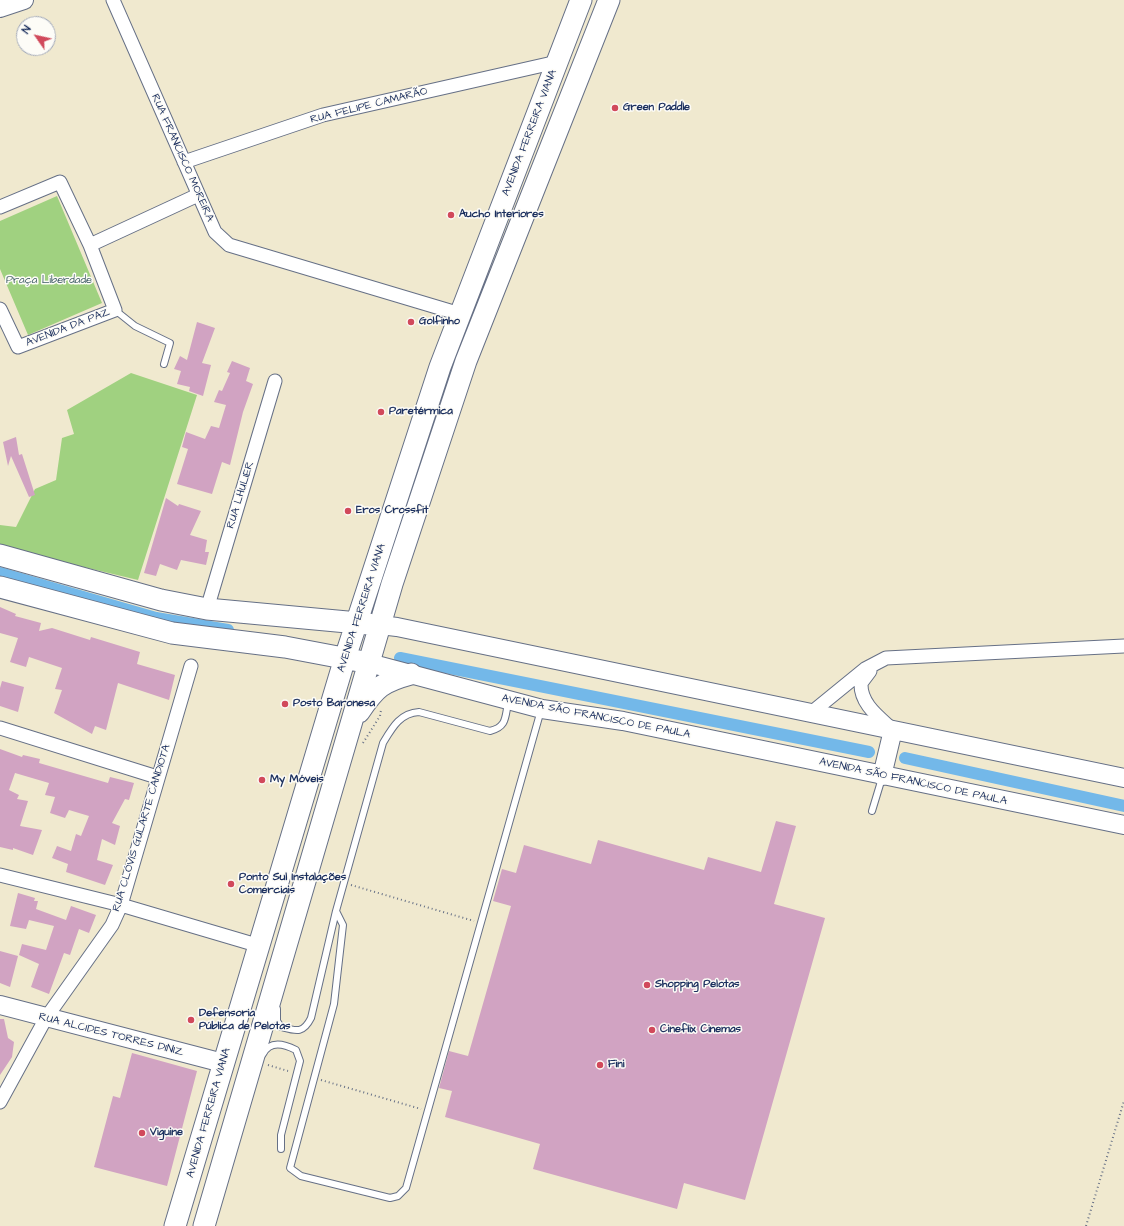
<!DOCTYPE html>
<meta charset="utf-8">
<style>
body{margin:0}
#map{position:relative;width:1124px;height:1226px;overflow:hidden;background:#f0e9cf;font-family:"Architects Daughter",sans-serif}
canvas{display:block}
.north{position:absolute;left:16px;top:16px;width:40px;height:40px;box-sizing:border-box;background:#fdfcf7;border:1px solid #a3aaba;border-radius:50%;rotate:304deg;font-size:11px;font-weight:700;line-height:16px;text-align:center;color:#1b2f5e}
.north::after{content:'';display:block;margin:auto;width:14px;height:18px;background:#d1495b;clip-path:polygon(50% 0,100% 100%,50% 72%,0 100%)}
</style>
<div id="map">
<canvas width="1124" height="1226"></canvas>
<div class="north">N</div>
</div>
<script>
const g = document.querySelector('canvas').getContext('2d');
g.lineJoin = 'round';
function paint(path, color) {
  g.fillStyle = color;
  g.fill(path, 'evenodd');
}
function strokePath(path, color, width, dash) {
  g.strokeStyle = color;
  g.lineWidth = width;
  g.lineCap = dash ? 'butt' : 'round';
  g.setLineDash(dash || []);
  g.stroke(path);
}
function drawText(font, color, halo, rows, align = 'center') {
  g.font = font + ' "Architects Daughter",sans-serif';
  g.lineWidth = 3;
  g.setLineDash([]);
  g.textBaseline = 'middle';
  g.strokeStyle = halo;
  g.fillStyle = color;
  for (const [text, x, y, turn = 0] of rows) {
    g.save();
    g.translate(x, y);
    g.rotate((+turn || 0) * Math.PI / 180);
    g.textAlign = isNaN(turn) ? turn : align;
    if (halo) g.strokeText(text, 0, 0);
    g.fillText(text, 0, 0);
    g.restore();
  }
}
paint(new Path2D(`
 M57,196l45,107 -74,32 -28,-66v-48z
 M131,373l66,22 -59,185 -138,-33v-22l16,2 19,-38 21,-9 6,-42 12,-4 -7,-24z`), '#a0d180');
strokePath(new Path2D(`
 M0,573l156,45 72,12
 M400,658l469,94
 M905,758l219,48`), '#73b8e9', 12);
paint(new Path2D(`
 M197,322l18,6 -13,35 9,2 -8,31 -14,-5 1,-4 -13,-3 4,-13 -7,-2 6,-13 7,4z
 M232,361l18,7 -4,13 7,3 -10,28 -13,53 -8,-3 -10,32 -35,-10 11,-35 -6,-2 4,-15 19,7 6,-13 8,2 7,-23 -12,-3 5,-12 3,1 8,-18 -3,-1z
 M16,437l3,18 3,-1 13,41 -6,2 -18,-41 -3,10 -5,-24z
 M166,498l12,8 1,-2 22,7 -11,24 17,5 -2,12h4l-3,13 -25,-5 -4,10 -17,-6 -4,12 -12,-3z
 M0,607l16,7 -1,2 26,7 -2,8 13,-3 38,12 1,-3 49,15 -3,12 38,11 -6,25 -51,-17 -12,47 -11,-4 -3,8 -38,-21 8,-23 -7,-1 7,-21 -33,-11 -3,10 -16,-5 8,-24 -18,-5z
 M2,681l22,6 -6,25 -18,-6v-18z
 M0,749l22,8 1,-2 17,4 -1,4 69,20 2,-6 24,6 -5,17 -4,-1 -13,24 8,3 -5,19 -13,-6 -5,21 16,5 -8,20 -39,-13 2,-8 -16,-6 5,-12 14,5 5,-17 5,2 8,-20 -20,-6 -4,8 -15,-5 5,-16 -10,-2 4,-12 -34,-10 -6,17 10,5 -2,4 11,2 -8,25 22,4 -9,25 -20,-7v2l-13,-3z
 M776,821l20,5 -22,78 51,14 -80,282 -61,-17 -7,26 -144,-40 7,-25 -95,-27 7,-26 -13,-3 10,-37 19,5 43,-150 -18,-5 9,-32 14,4 8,-28 67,19 7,-24 106,30 4,-13 53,15z
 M18,893l17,5 -1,3h4l-2,8 30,11 5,-14 25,9 -7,18 -10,-4 -9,26 -6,-2 -15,41 -18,-7 8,-23 -20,-9 3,-11 24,6 8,-24 -25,-6 -3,9 -16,-3z
 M0,951l18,5 -8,31 -10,-4z
 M0,1019h4l4,19 6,4 -2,15 -12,18z
 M132,1053l65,18 -30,115 -73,-19 19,-71 7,2z`), '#d1a3c2');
const lane = new Path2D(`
 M115,310l20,16 35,17 -6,21
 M508,703c-3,14 -1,24 -18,28l-71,-19c-19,1 -27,16 -36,31l-47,168 7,14 -9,79 -44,164 11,8 89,22 8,-2 8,-8 135,-478
 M872,811l10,-33
 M277,1009v12l4,6c15,4 22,7 30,-9l25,-107
 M263,1054c7,-14 21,-10 33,-4l4,11 -19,74v14`);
const street = new Path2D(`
 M113,0l102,232 14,13 231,69
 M184,162l139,-47 234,-53
 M0,207l60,-25 30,63 25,65 -97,37 -18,-38
 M90,245l108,-50
 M207,609l68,-228
 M870,671l-9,12c-1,21 18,34 32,47
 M811,713l54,-44 21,-11 238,-12
 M0,728l157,49
 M0,875l121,30 139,41
 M0,1102l46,-84 66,-93 9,-20 70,-239`);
const secondary = new Path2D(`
 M0,8l24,-8
 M380,625l17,2 727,151
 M369,663l173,46 81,12 501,104
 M882,776l11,-46
 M0,1005l223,58`);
const primary = new Path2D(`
 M0,555l161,45 46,9 162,15
 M0,587l172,46 113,14 74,14
 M359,712c17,-25 23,-30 52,-38
 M175,1226l170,-568 95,-291 141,-367
 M204,1226l188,-642 74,-223 143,-361`);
strokePath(lane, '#667086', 8);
strokePath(street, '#667086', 15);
strokePath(secondary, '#667086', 20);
strokePath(primary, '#667086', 23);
strokePath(new Path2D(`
 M363,743l17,-27 1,-6
 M323,876l13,4
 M351,885l123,36
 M268,1065l20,6
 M321,1080l100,29
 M1086,1226l38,-125`), '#667086', 2, [1, 3]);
strokePath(lane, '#fff', 6);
strokePath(street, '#fff', 13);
strokePath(secondary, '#fff', 18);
strokePath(primary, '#fff', 21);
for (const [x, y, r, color] of [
 [615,108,4,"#d1495b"],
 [451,215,4,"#d1495b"],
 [411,322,4,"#d1495b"],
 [381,412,4,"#d1495b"],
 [348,511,4,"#d1495b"],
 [285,704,4,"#d1495b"],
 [262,780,4,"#d1495b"],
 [231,884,4,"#d1495b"],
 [647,985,4,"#d1495b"],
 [191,1020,4,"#d1495b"],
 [652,1030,4,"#d1495b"],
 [600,1065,4,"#d1495b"],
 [142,1133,4,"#d1495b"]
]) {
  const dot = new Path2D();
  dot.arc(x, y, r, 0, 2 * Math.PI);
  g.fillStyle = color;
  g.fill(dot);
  strokePath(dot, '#fdfcf7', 1.5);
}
drawText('11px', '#1b2f5e', '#fdfcf7', [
 ["RUA FELIPE CAMARÃO",369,106,-14],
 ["AVENIDA FERREIRA VIANA",530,133,-69],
 ["RUA FRANCISCO MOREIRA",182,158,66],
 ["AVENIDA DA PAZ",68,328,-21],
 ["RUA LHULIER",241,495,-73],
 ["AVENIDA FERREIRA VIANA",362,608,-72],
 ["AVENIDA SÃO FRANCISCO DE PAULA",596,717,11],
 ["AVENIDA SÃO FRANCISCO DE PAULA",913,782,12],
 ["RUA CLÓVIS GULARTE CANDIOTA",142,828,-73],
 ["RUA ALCIDES TORRES DINIZ",111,1035,14],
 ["AVENIDA FERREIRA VIANA",209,1113,-74]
]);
drawText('bold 11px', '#1b2f5e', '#fdfcf7', [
 ["Green Paddle",623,108],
 ["Aucho Interiores",459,215],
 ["Golfinho",419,322],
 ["Paretérmica",389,412],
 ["Eros Crossfit",356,511],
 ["Posto Baronesa",293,704],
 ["My Móveis",270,780],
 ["Ponto Sul Instalações",239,878],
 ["Comerciais",239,891],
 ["Shopping Pelotas",655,985],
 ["Defensoria",199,1014],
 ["Pública de Pelotas",199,1027],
 ["Cineflix Cinemas",660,1030],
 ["Fini",608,1065],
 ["Viguine",150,1133]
], 'left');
drawText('11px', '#436068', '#fdfcf7', [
 ["Praça Liberdade",49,281]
]);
</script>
